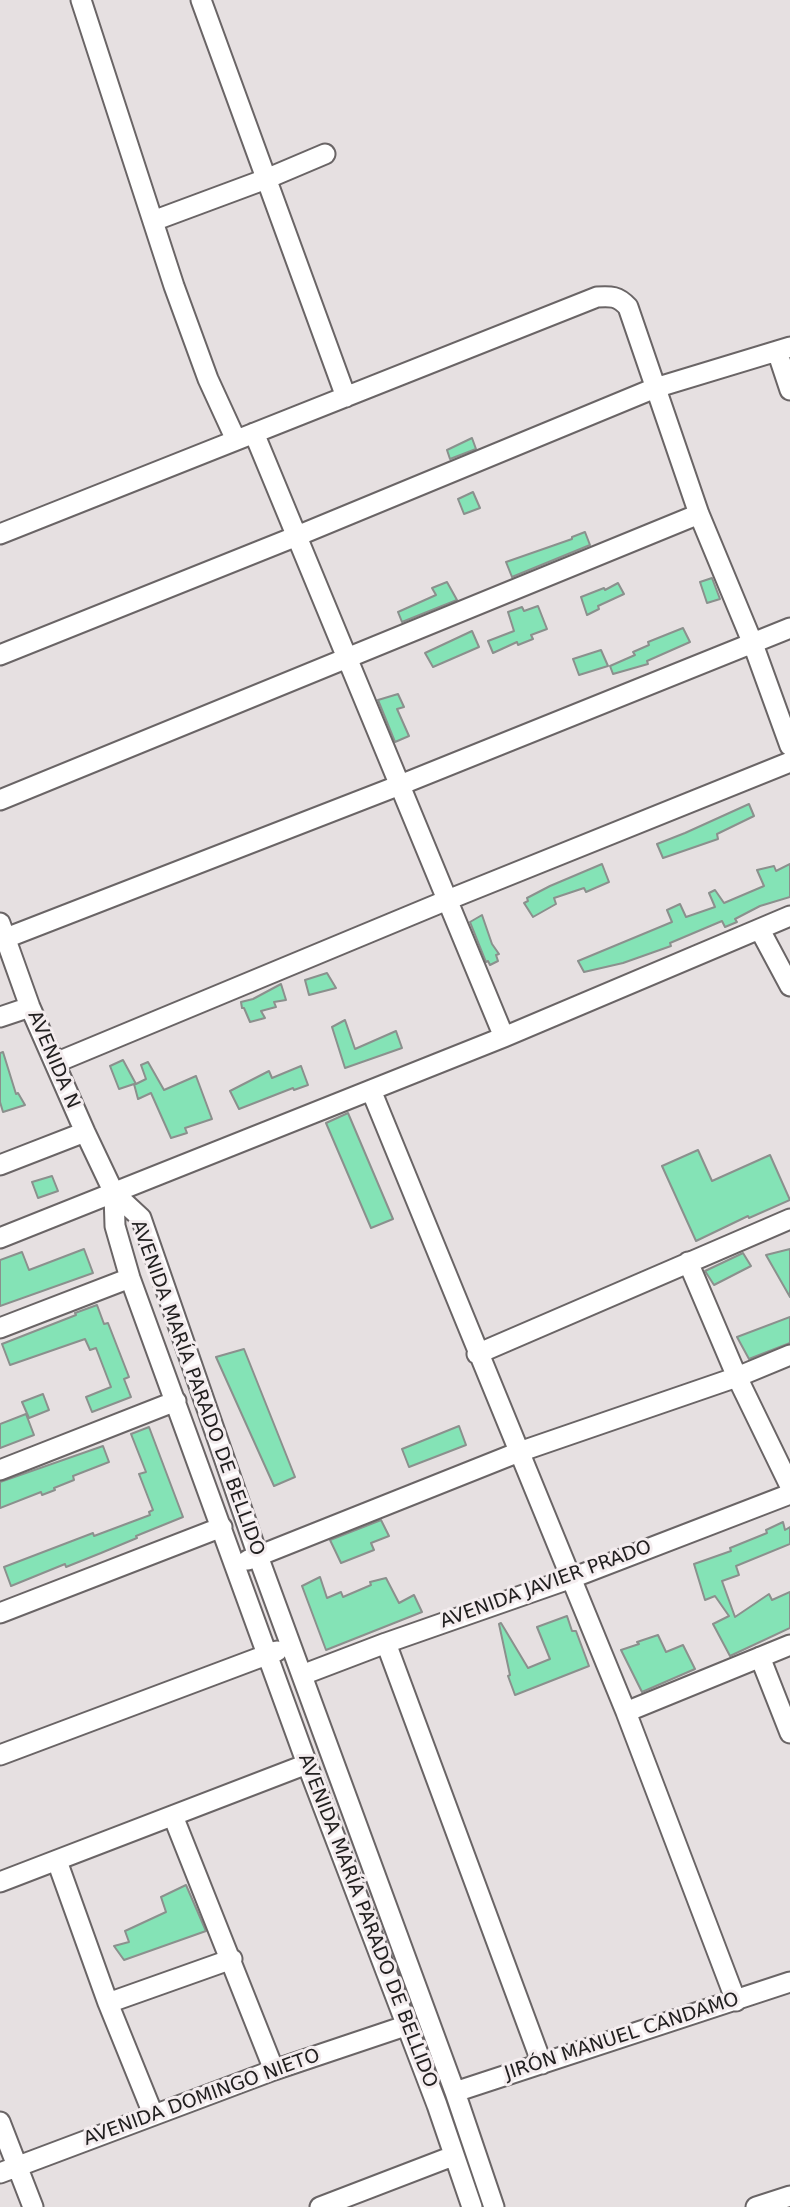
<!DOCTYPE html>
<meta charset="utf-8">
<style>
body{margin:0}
canvas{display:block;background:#e6e0e1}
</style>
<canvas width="790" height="2207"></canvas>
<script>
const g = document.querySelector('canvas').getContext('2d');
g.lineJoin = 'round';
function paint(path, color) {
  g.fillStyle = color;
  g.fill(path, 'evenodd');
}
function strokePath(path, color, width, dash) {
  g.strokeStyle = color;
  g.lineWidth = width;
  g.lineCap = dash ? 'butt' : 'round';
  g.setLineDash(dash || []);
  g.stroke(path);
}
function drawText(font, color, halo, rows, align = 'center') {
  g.font = font + ' "DejaVu Sans",sans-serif';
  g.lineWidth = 6;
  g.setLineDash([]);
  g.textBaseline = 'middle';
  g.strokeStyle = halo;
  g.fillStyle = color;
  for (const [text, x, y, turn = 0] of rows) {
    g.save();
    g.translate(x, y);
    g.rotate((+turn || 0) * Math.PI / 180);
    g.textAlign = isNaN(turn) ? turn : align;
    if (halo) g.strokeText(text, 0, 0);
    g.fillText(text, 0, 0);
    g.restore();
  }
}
const building = new Path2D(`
 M472,438l4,11 -26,10 -3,-9z
 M473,492l7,16 -16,6 -6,-15z
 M585,532l5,13 -78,32 -6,-15 66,-23v-2z
 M712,578l8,21 -13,4 -7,-21z
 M447,582l10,18 -55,22 -4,-10 38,-17 -4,-7z
 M618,583l6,11 -26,12 1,3 -12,6 -6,-18 23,-9 1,2z
 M538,606l9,23 -16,6 2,4 -15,6 -1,-3 -24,11 -5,-12 26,-10 -6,-19 14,-5 2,4z
 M683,628l7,14 -43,19 1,3 -35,10 -3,-8 25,-11 -2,-3 16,-7 -1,-3z
 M472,631l7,16 -46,20 -8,-14z
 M601,650l7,16 -29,9 -6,-16z
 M398,694l6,13 -7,2 12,27 -14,6 -17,-42z
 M749,804l5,12 -37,18 1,5 -55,19 -6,-14 28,-11z
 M602,864l7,18 -23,10 -2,-4 -30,10 2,6 -23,13 -9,-14 4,-2 -1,-3 23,-12z
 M790,864v33l-30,9 -25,13 2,3 -12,5 -3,-6 -52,22 1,3 -48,17 -39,9 -6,-11 94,-39 -5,-12 13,-6 6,13 29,-10 -6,-14 6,-3 9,13 40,-17 -7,-16 17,-4 2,5z
 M482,915l10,29 7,10 -3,1 2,6 -8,4 -2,-4 -2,1 -16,-40z
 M327,973l9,15 -27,7 -4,-15z
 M281,984l5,16 -12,2 2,5 -15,4 4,7 -15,4 -6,-14h-2l-1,-6 12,-3z
 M345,1020l10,29 41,-18 6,17 -57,20 -13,-41z
 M3,1052l13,42 2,-1 7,12 -22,7 -3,-10v-49z
 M123,1060l13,24 10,-5 -5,-14 7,-3 16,28 32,-14 16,43 -27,9 2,5 -16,5 -20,-45 -13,6 -4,-15 -15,5 -9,-23z
 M301,1066l7,19 -14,5 -1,-2 -54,21 -9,-18 39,-20 3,7z
 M348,1113l45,106 -22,9 -45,-105z
 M698,1150l14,31 58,-26 20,45 -41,18 -1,-2 -52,25 -34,-75z
 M52,1176l6,15 -20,7 -6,-16z
 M84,1249l9,24 -93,33v-46l22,-8 7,18z
 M790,1249v48l-24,-42z
 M743,1253l8,13 -37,19 -9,-14z
 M97,1305l7,19 4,-1 21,54 -5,2 7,18 -39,15 -6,-15 25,-10 -15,-39 -6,2 -5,-11 -75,26 -8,-21 74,-29 -1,-2z
 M790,1317v26l-41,16 -12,-22z
 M244,1349l51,128 -21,9 -58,-129z
 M43,1394l6,16 -20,8 -7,-16z
 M26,1414l8,21 -34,13v-24z
 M459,1426l7,19 -57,22 -7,-18z
 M149,1427l34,90 -47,19 1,2 -36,15 -35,14 -1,-3 -54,22 -7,-19 89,-34 1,3 56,-21 -1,-3 4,-2 -14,-36 7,-2 -15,-38z
 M103,1446l6,16 -36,14 1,4 -20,8 1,2 -13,5 -1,-3 -41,16v-26z
 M381,1520l8,16 -18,7 3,7 -33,13 -11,-23z
 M783,1522l2,8 5,-3v17l-54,22 3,9 -17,6 13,36 34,-23 3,6 18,-8v36l-60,28 -17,-32 16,-8 -14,-20 -10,4 -11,-36 37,-13 -1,-3 37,-15 -1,-3z
 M320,1577l7,21 14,-6 2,5 28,-12 -1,-3 16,-4 13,25 15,-8 8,17 -96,38 -24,-64z
 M567,1616l5,15h4l13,35 -74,29 -7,-19 2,-1 -11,-51 2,-1 27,45 22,-9 -13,-32z
 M658,1635l8,17 17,-7 12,24 -53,23 -21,-42 18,-6 -2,-2z
 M186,1885l20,46 -82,29 -10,-14 15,-4 -4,-11 41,-19 -5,-15z`);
paint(building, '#84e3b6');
strokePath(building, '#8b908d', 2);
const minor = new Path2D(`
 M81,0l93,286 34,93 28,61
 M201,0l145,397
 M153,221l113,-42 59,-25
 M777,351l13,39
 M254,433l250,604
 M0,534l597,-237c14,-1 21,-1 31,10l71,207 54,130 37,102
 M0,655l297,-119 358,-148 135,-41
 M0,800l699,-286
 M0,923l30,84 55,125 29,61 27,25 117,338 197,536 39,115
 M760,930l30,56
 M6,938l394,-153 390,-157
 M0,1017l30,-10
 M55,1063l390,-162 345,-139
 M371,1090l255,622 110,289
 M0,1165l85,-33
 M114,1193l1,33 15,52 177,486 130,341 35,102
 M0,1238l504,-201 286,-121
 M688,1262l49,115 53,109
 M0,1328l130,-50
 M477,1354l313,-135
 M0,1470l176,-69
 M248,1560l271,-108 218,-75 53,-22
 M0,1613l222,-86
 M386,1643l156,421
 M760,1657l30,76
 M302,1675l84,-32 186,-65 218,-84
 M626,1712l164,-67
 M0,1755l277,-104
 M173,1816l101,254
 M57,1861l51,142 45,111
 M0,1882l307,-118
 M108,2003l124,-44
 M455,2092l335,-110
 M0,2122l33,85
 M0,2173l274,-103 131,-44
 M320,2207l133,-51
 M756,2207l34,-11`);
strokePath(minor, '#6a6566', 23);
strokePath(minor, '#fff', 19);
drawText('19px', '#222020', '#f4edef', [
 ["AVENIDA N",53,1060,67],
 ["AVENIDA MARÍA PARADO DE BELLIDO",197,1388,70],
 ["AVENIDA JAVIER PRADO",546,1585,-20],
 ["AVENIDA MARÍA PARADO DE BELLIDO",367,1921,69],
 ["JIRÓN MANUEL CANDAMO",622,2037,-18],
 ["AVENIDA DOMINGO NIETO",202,2098,-20]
]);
</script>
